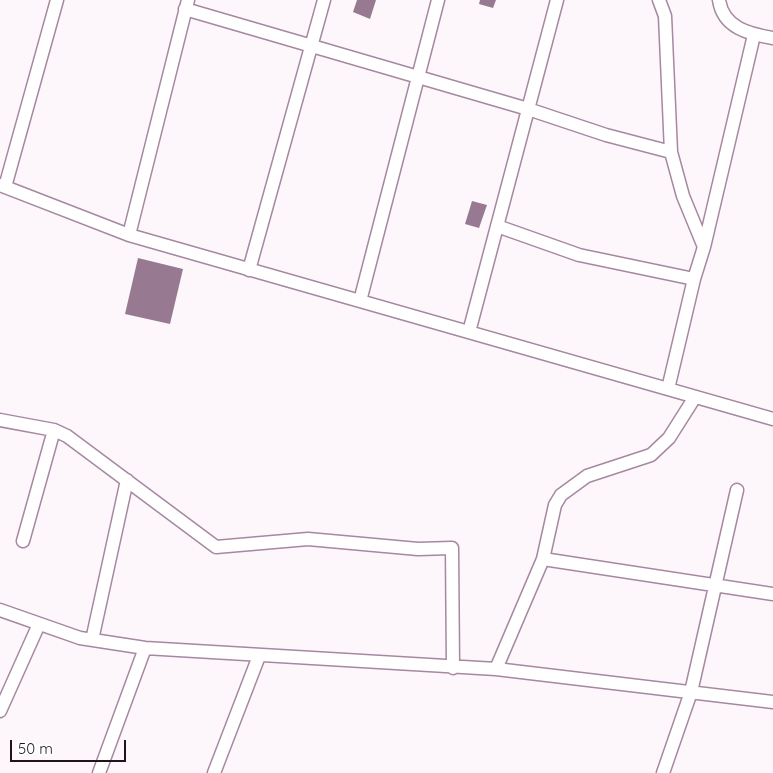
<!DOCTYPE html>
<style>
body{margin:0}
#map{position:relative;width:773px;height:773px;overflow:hidden;background:#fdf7fc;font-family:Quicksand,sans-serif}
canvas{display:block}
.scale{position:absolute;left:10px;top:740px;width:116px;height:22px;box-sizing:border-box;border:2px solid #1f141d;border-top:0;padding-left:6px;font-size:15px;line-height:18px;white-space:nowrap;color:#1f141d;-webkit-text-stroke:4px #fff;paint-order:stroke}
</style>
<div id="map">
<canvas width="773" height="773"></canvas>
<div class="scale">50 m</div>
</div>
<script>
const g = document.querySelector('canvas').getContext('2d');
g.lineJoin = 'round';
function paint(path, color) {
  g.fillStyle = color;
  g.fill(path, 'evenodd');
}
function strokePath(path, color, width, dash) {
  g.strokeStyle = color;
  g.lineWidth = width;
  g.lineCap = dash ? 'butt' : 'round';
  g.setLineDash(dash || []);
  g.stroke(path);
}
paint(new Path2D(`
 M357,0h19l-6,19 -17,-7z
 M480,0h16l-3,8 -14,-4z
 M472,201l15,4 -8,23 -14,-4z
 M138,258l45,11 -13,55 -45,-10z`), '#977a91');
const street = new Path2D(`
 M659,0l6,16 6,136 12,44 21,51
 M719,0c4,28 30,34 54,38
 M185,9l343,100 78,26 65,17
 M0,185l129,50 644,184
 M5,187l52,-187
 M497,226l82,29 115,24
 M129,235l59,-235
 M249,270l75,-270
 M360,301l78,-301
 M469,332l88,-332
 M668,389l26,-110 10,-32 50,-212
 M0,420l54,10 13,6 149,111 92,-8 110,10 34,-1 1,120
 M23,541l31,-111
 M543,559l230,35
 M0,610l80,28 65,10 351,21 277,33
 M92,640l35,-160
 M496,669l47,-110 12,-54 6,-10 26,-19 64,-21 18,-17 26,-41
 M0,711l39,-87
 M99,773l46,-125
 M214,773l45,-117
 M663,773l28,-81 46,-202`);
strokePath(street, '#a688a0', 15);
strokePath(street, '#fff', 12);
</script>
